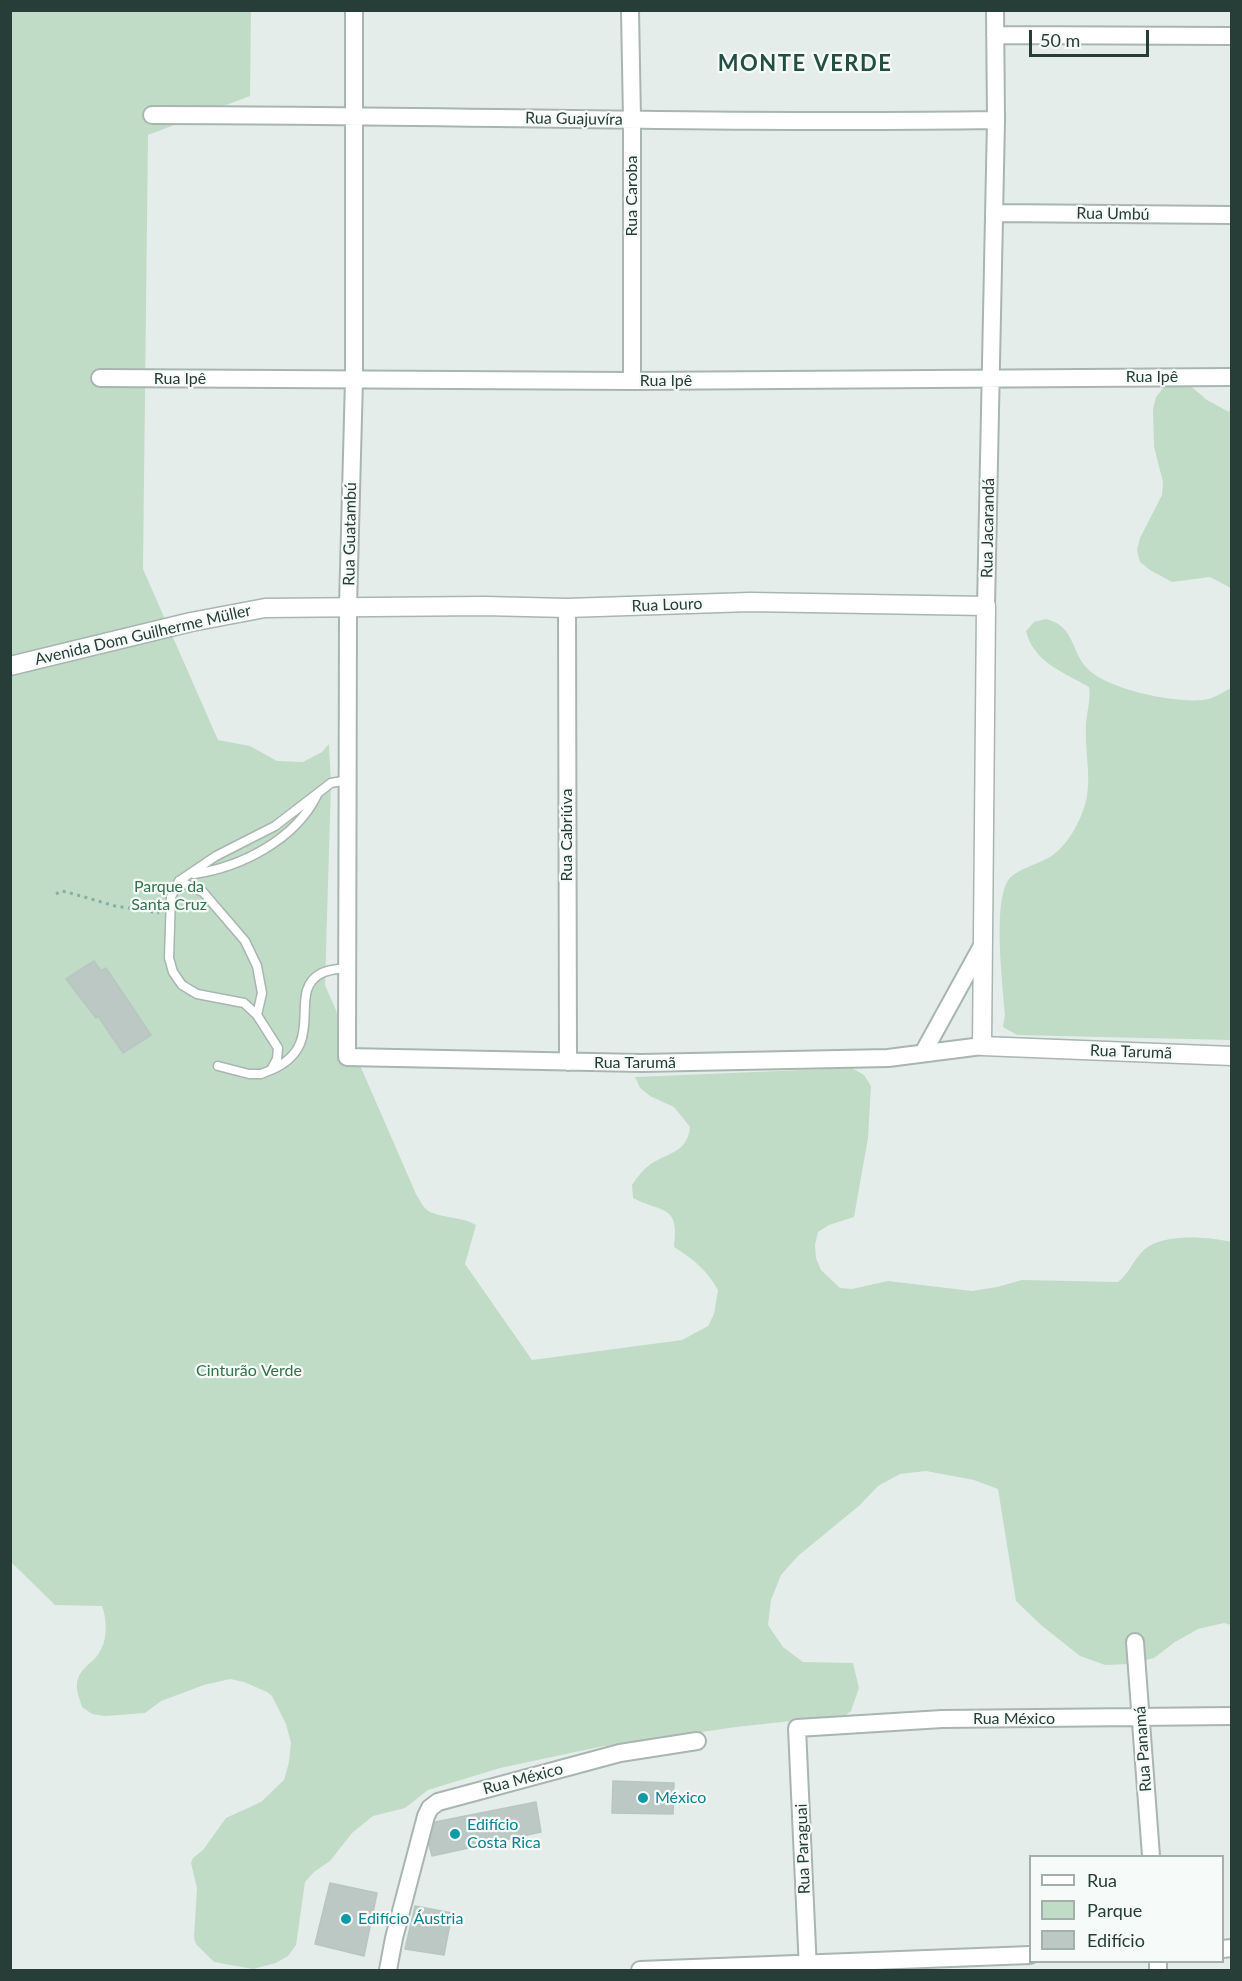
<!DOCTYPE html>
<meta charset="utf-8">
<style>
body{margin:0}
#map{position:relative;width:1242px;height:1981px;overflow:hidden;background:#e5edea;font-family:Lato,sans-serif}
canvas{display:block}
.frame{position:absolute;inset:0;border:12px solid #263e37;pointer-events:none}
.legend{position:absolute;left:1029px;top:1855px;width:195px;height:108px;box-sizing:border-box;background:#f6faf8;border:2px solid #a3afab;margin:0;padding:8px 10px;list-style:none;font-size:18px;color:#263e37}
.legend li{display:flex;align-items:center;gap:12px;height:30px}
.legend b{width:30px;border:2px solid #a3afab}
.scale{position:absolute;left:1029px;top:30px;width:120px;height:27px;box-sizing:border-box;border:3px solid #263e37;border-top:0;padding-left:8px;font-size:18px;line-height:21px;white-space:nowrap;color:#263e37;-webkit-text-stroke:4px #f6faf8;paint-order:stroke}
</style>
<div id="map">
<canvas width="1242" height="1981"></canvas>
<div class="frame"></div>
<ul class="legend">
<li><b style="height:8px;background:#fff"></b>Rua</li>
<li><b style="height:16px;background:#c0dcc7"></b>Parque</li>
<li><b style="height:16px;background:#bbc8c3"></b>Edifício</li>
</ul>
<div class="scale">50 m</div>
</div>
<script>
const g = document.querySelector('canvas').getContext('2d');
g.lineJoin = 'round';
function paint(path, color) {
  g.fillStyle = color;
  g.fill(path, 'evenodd');
}
function strokePath(path, color, width, dash) {
  g.strokeStyle = color;
  g.lineWidth = width;
  g.lineCap = dash ? 'butt' : 'round';
  g.setLineDash(dash || []);
  g.stroke(path);
}
function drawText(font, color, halo, rows, align = 'center') {
  g.font = font + ' Lato,sans-serif';
  g.lineWidth = 4.5;
  g.setLineDash([]);
  g.textBaseline = 'middle';
  g.strokeStyle = halo;
  g.fillStyle = color;
  for (const [text, x, y, turn = 0] of rows) {
    g.save();
    g.translate(x, y);
    g.rotate((+turn || 0) * Math.PI / 180);
    g.textAlign = isNaN(turn) ? turn : align;
    if (halo) g.strokeText(text, 0, 0);
    g.fillText(text, 0, 0);
    g.restore();
  }
}
paint(new Path2D(`
 M10,11h241l-1,85 -102,39 -5,434 75,171 32,6 27,15 26,1 19,-10 7,-8 2,40 -6,201 91,209c3,4 6,12 11,16 11,8 34,6 49,15l-11,39 67,96 150,-20 26,-14 6,-12 4,-24c-11,-20 -25,-31 -44,-43 6,-43 -12,-34 -41,-49l-1,-13c4,-6 9,-13 15,-18 18,-15 40,-12 43,-40l-16,-20 -24,-11 -10,-8 -5,-11 217,-9 12,7 7,11 -3,52 -14,79 -25,8 -11,7 -3,13 1,13 5,12 19,18 12,1 36,-8 84,10 25,-4 25,-7 96,2c11,-8 14,-20 23,-29 18,-21 67,-16 90,-11v383l-7,-2 -26,6 -23,13 -21,16 -24,6 -25,1 -25,-9 -39,-31 -25,-24 -18,-112 -24,-9 -48,-9 -26,3 -22,12 -18,19 -62,51 -17,19 -10,25 -3,25 15,22 20,15 50,1 6,25 -8,23 -5,4 -110,12 -137,20 -99,21 -72,22 -23,18 -32,8 -21,17 -22,28 -16,11 -9,10 -9,63 -8,11 -12,7 -23,6 -39,-7 -18,-18 -2,-6 3,-50 -6,-25 2,-5 10,-8 23,-32 35,-16 23,-22 5,-18 2,-19 -5,-19 -14,-28 -5,-4 -23,-10 -14,-3 -26,6 -43,16 -16,12 -40,3 -13,-2 -10,-7c-2,-7 -6,-16 -5,-23 1,-15 15,-20 22,-31 9,-13 8,-33 3,-47l-47,-1 -44,-43z
 M1175,383h12l20,17 22,12 2,-9v185l-21,-11 -38,5 -22,-12 -10,-8 -3,-12 3,-12 22,-43 1,-13 -9,-35 -1,-38 3,-12 8,-10z
 M1046,619c28,7 24,28 39,47 18,23 89,37 117,34 12,-1 19,-7 29,-12v352l-214,-5 -14,-8 2,-12c-2,-28 -13,-114 4,-136 8,-10 33,-16 44,-24 8,-6 16,-16 21,-25 24,-41 10,-64 12,-107 1,-12 5,-23 3,-36 -24,-14 -56,-25 -63,-56l8,-9z`), '#c0dcc7');
const building = new Path2D(`
 M94,961l7,10 5,-3 45,67 -28,18 -25,-37 -2,2 -30,-39z
 M613,1781l61,2 -1,31 -61,-1z
 M536,1802l5,30 -109,24 -3,-11 6,-23z
 M330,1883l47,10 -13,63 -49,-12z
 M415,1906l37,7 -8,42 -39,-6z`);
paint(building, '#bbc8c3');
strokePath(building, '#b8c6c0', 1.5);
const service = new Path2D(`
 M194,874c47,-7 101,-34 123,-79
 M179,881l24,11 42,49 12,25 5,27 -5,22
 M218,1066l31,8h12l10,-4 6,-11 1,-11 -21,-33 -13,-12 -47,-9 -15,-9 -9,-13 -4,-14 2,-61 8,-16 37,-25 59,-30 56,-43 17,-3
 M271,1070c58,-25 15,-77 49,-96 8,-5 18,-5 27,-6`);
const minor = new Path2D(`
 M354,10v369l-6,227 -1,451 294,6 247,-5 94,-12
 M630,10l2,109v262
 M995,35l237,1
 M152,115c281,0 562,9 844,5
 M994,213l238,2
 M100,378l532,3 600,-4
 M986,606l10,-486 -1,-110
 M567,608l1,454
 M923,1053l60,-109
 M1135,1642l16,214
 M1222,1949l10,-1
 M1158,1962v8
 M388,1970l6,-32 32,-122 4,-8 8,-6 182,-49 77,-12
 M640,1970l390,-15
 M808,1970l-11,-242 145,-9 290,-3`);
const tertiary = new Path2D(`
 M10,666l181,-44 74,-14 219,-2 83,2 183,-6 236,4 -4,440 250,10`);
strokePath(service, '#a8b5b1', 11);
strokePath(minor, '#a8b5b1', 20);
strokePath(tertiary, '#a8b5b1', 21);
strokePath(new Path2D(`
 M56,894l5,-3 6,1 48,14 44,7`), '#88aea2', 3, [3, 4.5]);
strokePath(service, '#fff', 8);
strokePath(minor, '#fff', 16);
strokePath(tertiary, '#fff', 18);
for (const [x, y, r, color] of [
 [643,1798,6,"#0f9aa8"],
 [455,1834,6,"#0f9aa8"],
 [346,1919,6,"#0f9aa8"]
]) {
  const dot = new Path2D();
  dot.arc(x, y, r, 0, 2 * Math.PI);
  g.fillStyle = color;
  g.fill(dot);
  strokePath(dot, '#f6faf8', 2);
}
drawText('16px', '#263e37', '#f6faf8', [
 ["Rua Guajuvíra",574,119,1],
 ["Rua Caroba",632,196,-90],
 ["Rua Umbú",1113,214,1],
 ["Rua Ipê",1152,377],
 ["Rua Ipê",180,379],
 ["Rua Ipê",666,381],
 ["Rua Jacarandá",988,528,-89],
 ["Rua Guatambú",350,534,-89],
 ["Rua Louro",667,605,-2],
 ["Avenida Dom Guilherme Müller",143,635,-13],
 ["Rua Cabriúva",567,835,-90],
 ["Rua Tarumã",1131,1052,2],
 ["Rua Tarumã",635,1063],
 ["Rua México",1014,1719],
 ["Rua Panamá",1143,1749,-94],
 ["Rua México",523,1779,-15],
 ["Rua Paraguai",803,1849,-92]
]);
drawText('16px', '#33724a', '#f6faf8', [
 ["Parque da",169,887],
 ["Santa Cruz",169,905],
 ["Cinturão Verde",249,1371]
]);
drawText('16px', '#0d838f', '#f6faf8', [
 ["México",655,1798],
 ["Edifício",467,1825],
 ["Costa Rica",467,1843],
 ["Edifício Áustria",358,1919]
], 'left');
g.letterSpacing = '1.5px';
drawText('bold 22px', '#234f43', '#f6faf8', [
 ["MONTE VERDE",805,64]
]);
g.letterSpacing = '0px';
</script>
